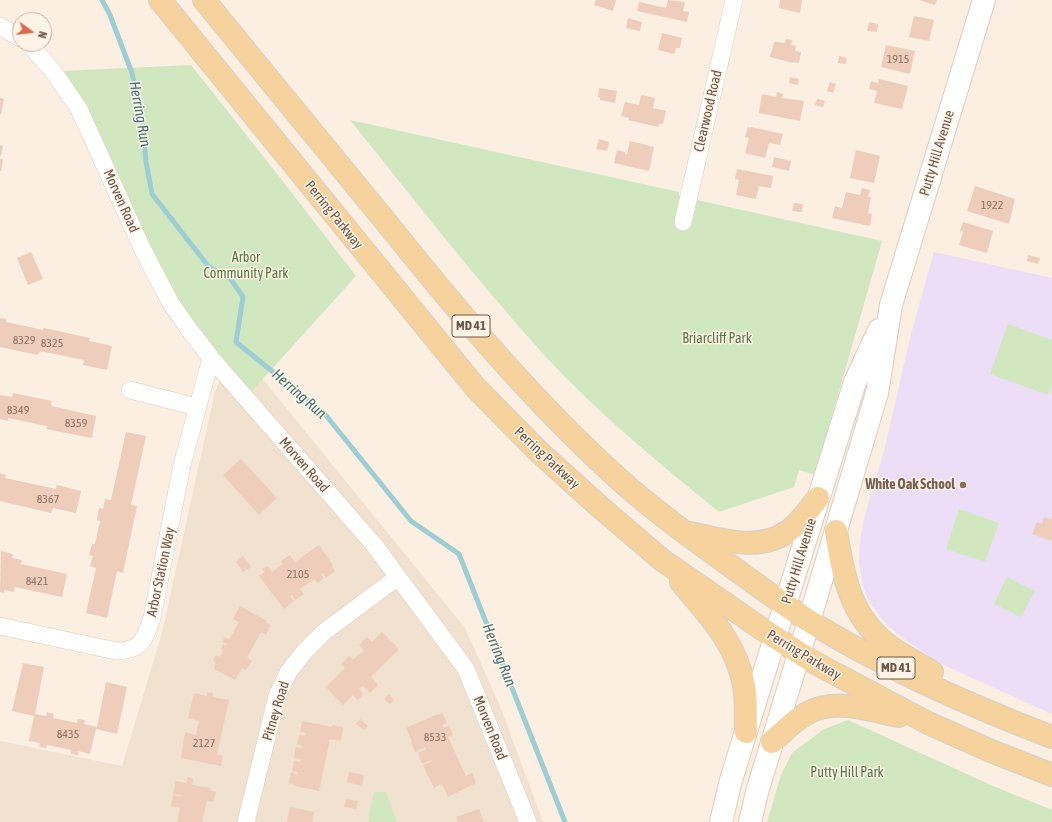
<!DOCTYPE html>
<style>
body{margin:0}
#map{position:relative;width:1052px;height:822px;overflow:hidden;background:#faefe0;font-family:"Asap Condensed",sans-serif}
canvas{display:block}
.north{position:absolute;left:12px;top:12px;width:40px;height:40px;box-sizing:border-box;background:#fef4e6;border:1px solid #c5b5a7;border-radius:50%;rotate:105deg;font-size:11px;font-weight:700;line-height:16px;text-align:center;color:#705649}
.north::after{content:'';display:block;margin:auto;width:14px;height:18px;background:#de674b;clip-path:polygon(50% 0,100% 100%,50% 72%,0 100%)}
</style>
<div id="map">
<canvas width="1052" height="822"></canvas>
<div class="north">N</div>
</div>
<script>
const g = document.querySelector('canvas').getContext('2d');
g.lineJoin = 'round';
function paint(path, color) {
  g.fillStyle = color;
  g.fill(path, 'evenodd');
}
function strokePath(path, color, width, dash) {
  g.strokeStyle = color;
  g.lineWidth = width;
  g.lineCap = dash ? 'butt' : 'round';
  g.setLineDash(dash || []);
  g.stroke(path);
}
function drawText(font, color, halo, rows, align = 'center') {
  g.font = font + ' "Asap Condensed",sans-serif';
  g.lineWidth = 3;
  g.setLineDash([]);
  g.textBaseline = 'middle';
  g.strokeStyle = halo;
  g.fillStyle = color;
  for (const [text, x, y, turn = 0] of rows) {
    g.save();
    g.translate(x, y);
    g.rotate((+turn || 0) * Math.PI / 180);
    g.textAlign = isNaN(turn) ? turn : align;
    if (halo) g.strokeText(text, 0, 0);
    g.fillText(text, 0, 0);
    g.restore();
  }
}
paint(new Path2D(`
 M235,345l230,283 35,78 43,116h-543v-81l122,25 40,-133 53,-241z`), '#f1e1cf');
paint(new Path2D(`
 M934,252l118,26v436l-113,-51 -31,-21 -21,-17 -18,-23 -6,-16 -4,-23 1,-21 4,-24 20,-67 27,-117z`), '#ecdef6');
paint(new Path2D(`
 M191,65l87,110 78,101 -105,116 -74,-80 -115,-241z
 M350,120l329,72v4l203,45 -67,234 -16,-5 -5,17 -75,25c-60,-49 -120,-98 -173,-155 -69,-76 -132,-158 -196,-237z
 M1008,324l44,16v45l-4,10 -58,-21z
 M959,509l40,14 -14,39 -39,-13z
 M1007,577l28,14 -14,26 -27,-13z
 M848,720l145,66 59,24v12h-285l14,-47 11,-22 32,-24z
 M374,792h12l11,30h-29z`), '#d1e7c0');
strokePath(new Path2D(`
 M102,0l8,15 22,58 10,45 4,44 6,32 57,73 21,11 13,19 -7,45 88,71 87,108 48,33 106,268`), '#9ecdd3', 5);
paint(new Path2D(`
 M596,0h20l-3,11 -19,-6z
 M668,0l17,2 -2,9 6,1 -2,10 -50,-11 2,-9 27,6z
 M780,0h22l-2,13 -21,-5z
 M919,0h18l-2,5z
 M914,16l20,4 -5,21 -20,-4z
 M628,18l14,4 -2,9 -14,-3z
 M869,22l9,2 -1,8 -10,-1z
 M662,33l20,5 -2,10h-4l-2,6 -16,-4z
 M786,39l6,1 -1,5 5,1 -1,5 6,1 -2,11 -6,-1v1l-23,-6 4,-15 11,1z
 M886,45l29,6 -5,23 -29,-7z
 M839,56l8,2 -1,6 -8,-1z
 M790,77l9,2 -1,6 -9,-2z
 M879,79l29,7 -6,23 -28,-6 3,-12 -8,-2 2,-8 7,2z
 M830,82l6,2 -3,9 -6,-2z
 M599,88l18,3 -2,12 -15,-3v-2l-2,-1z
 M777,92l6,2 -1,4 22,3 -4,20 -41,-8 3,-19 14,3z
 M641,95l14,3 -2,10 13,3 -3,13h-4l-1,3 -30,-7 1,-2 -8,-2 4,-14 14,3z
 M0,98l4,1 -3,15h-1z
 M817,99l8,2 -2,6 -8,-2z
 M748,127l3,1v-1l32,7 -3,11 -11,-2 -4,15 -20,-5 4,-15 -4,-1z
 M599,139l10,3 -2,9 -11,-2z
 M630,141l24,6 -5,24 -35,-8 3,-13 8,2v2h2z
 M0,145l3,1 -2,10h-1z
 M856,150l24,6 -6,27 -24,-5z
 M774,157l17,4 -2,10 -17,-4z
 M0,159h3l-2,12h-1z
 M737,169l36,7 -2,12 -12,-2 -3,13 -20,-4 3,-15 -4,-1z
 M975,186l40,13 -6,25 -42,-13z
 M862,188l8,2 -2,7h3l-3,16 4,1 -2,12 -38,-8 3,-12 7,2 4,-16 14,3z
 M794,203l9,1 -1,8 -10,-1z
 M963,222l30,9 -6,22 -28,-8 4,-13 -3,-1z
 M31,252l12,27 -15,6 -11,-27z
 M1028,255l12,3 -2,6 -11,-3z
 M0,318l6,1v3l37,8 1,-2 46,10 -1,3 23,5 -5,24 -24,-5 1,-5 -44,-9 -2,4 -38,-8z
 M13,393l39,8 -1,5 45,10 -4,22 -46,-9 1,-3 -39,-8v3l-8,-2v-24l12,2z
 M126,432l20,4 -15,69 6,1 -14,67 -6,-2 -10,47 -21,-5 10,-45 -6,-2 3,-10 -4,-1 3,-11h3l5,-23 -3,-1 2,-12 4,1 2,-10 6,1z
 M241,459l36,39 -18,17 -36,-40z
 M0,473l6,2 -1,3 51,11 1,-4 24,6 -5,22 -23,-5 -2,5 -51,-12z
 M1044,517l8,3v21l-20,-7 5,-12 5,2z
 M319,545l14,20 -1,1 3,5 -9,7 -3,-5 -2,1 3,4 -6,5 -4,-4 -14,10 4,5 -9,6 -3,-5 -2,1 4,5 -10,8 -25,-33 6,-4 -3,-3 6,-3 4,6 11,-8 -2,-3 9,-6 5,7z
 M1,551l12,3 -1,4 10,2 -1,4 46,10 -5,23 -47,-10 -1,5 -10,-2v3l-4,-1z
 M243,556l8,11 -8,5 -7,-10z
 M240,606l27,15 -1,2 5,2 -5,10 -5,-3 -14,26 5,3 -6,9 -4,-2 -7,12 -21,-11 2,-6 -3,-2 3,-6 4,2 3,-7 -2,-1 2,-5 3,2 1,-2 -5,-2 3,-5 4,3 10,-18 -6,-3z
 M382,632l17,17 -28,28 7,8 -8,8 -7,-7 -4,3 4,5 -5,6 -5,-5 -10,10 -17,-18 19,-19 -4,-4 8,-8 4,4 11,-10 -5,-5 8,-8 5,5z
 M23,663l21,4 -9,47 11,2 1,-4 7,2 -1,4 24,5 1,-4 7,1 -1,4 13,3 9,-45 21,5 -10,47 -21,-5 -6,25 -12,-3v4l-7,-1v-4l-24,-5 -1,3 -7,-1 1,-4 -11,-2 5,-25 -22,-5z
 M207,692l6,1 -1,4 17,3 -12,54 6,2 -2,10 -40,-8 4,-26 11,3 3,-14 -11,-3 6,-25 13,3z
 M389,694l5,6 -4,4 -6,-5z
 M442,713l5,10 -5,2 2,3 5,-2 4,9 -5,2 18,39 6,-3 4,10 -28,14 -6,-13 -8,4 -11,-23 9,-4 -1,-1 -9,4 -4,-11 8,-4v-2l-11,5 -4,-10h1l-6,-14 32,-14v1z
 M360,719l8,7 -4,4 -8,-6z
 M302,721l30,6v-2l11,2 -2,14 -11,-2 -11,52 -24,-5v-1l-6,-2 2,-11 6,2 1,-2 -6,-1 2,-10 6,1 1,-3 -7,-1 2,-11 6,1 1,-2 -6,-2 2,-9 6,1 1,-3 -6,-1z
 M349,772l15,3 -2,11 -15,-4z
 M188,777l5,2 -1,6 18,3 -1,2 7,2 -3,10 -6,-1 -5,21h-25l3,-14 -9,-2 2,-11 9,2 1,-1 -10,-2 3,-13 10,2z
 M346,799l12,2 -2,8 -12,-2z
 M290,807l24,5 -2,10h-25z
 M479,809l5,13h-26l-2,-5z`), '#eecdba');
const minor = new Path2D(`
 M0,26l20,12
 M29,44l24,27 26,38 62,137 19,37 12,22 16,23 23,30 164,188 91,123 62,153
 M683,222l51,-222
 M130,390l67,17
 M0,626l116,25c27,-1 27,-10 36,-33l30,-153 29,-107
 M246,822l31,-126 12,-25 16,-20 19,-19 74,-55`);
const tertiary = new Path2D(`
 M785,605l70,-223 24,-52
 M809,621l68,-228 14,-88 93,-305`);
const secondary = new Path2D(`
 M721,822l10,-42 54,-175
 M750,822l7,-30 52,-171`);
const primary = new Path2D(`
 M160,0l315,387 64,65 61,55 62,53 97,67 56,36 113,60 63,28 61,24
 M204,0c61,74 121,148 182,222 73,91 148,181 235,259 27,24 56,46 85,67 34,25 68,50 103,73 76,47 159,84 243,116
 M836,531c7,43 13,82 49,112 14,11 32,20 47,29
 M690,533c31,6 68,19 97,-1 12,-8 22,-23 31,-34
 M681,582c27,32 56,62 63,104 3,15 1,31 2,46
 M772,742c11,-10 21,-21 34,-28 28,-17 63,-4 93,2`);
strokePath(minor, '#deccbd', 18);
strokePath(tertiary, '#deccbd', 24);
strokePath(secondary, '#e2ccbb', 24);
strokePath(primary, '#d7d0cc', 24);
strokePath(minor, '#fff', 17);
strokePath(tertiary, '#fff', 22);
strokePath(secondary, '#fff', 22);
strokePath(primary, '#f6d29c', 22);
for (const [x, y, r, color] of [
 [963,485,4,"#8d6e63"]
]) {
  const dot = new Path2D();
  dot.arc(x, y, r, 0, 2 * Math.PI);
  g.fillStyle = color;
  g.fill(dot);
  strokePath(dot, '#fef4e6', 1.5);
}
drawText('12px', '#907465', null, [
 ["1915",898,59],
 ["1922",992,205],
 ["8329",24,340],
 ["8325",52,343],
 ["8349",18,410],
 ["8359",76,423],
 ["8367",48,499],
 ["2105",298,574],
 ["8421",37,581],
 ["8435",68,734],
 ["8533",435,737],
 ["2127",204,743]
]);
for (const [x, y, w] of [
 [471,326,38],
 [896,668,38]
]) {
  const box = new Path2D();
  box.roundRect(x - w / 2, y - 11, w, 22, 3);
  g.fillStyle = '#fef4e6';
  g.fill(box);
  strokePath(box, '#705649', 1);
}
drawText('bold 13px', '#705649', null, [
 ["MD 41",471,326],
 ["MD 41",896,668]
]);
drawText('14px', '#705649', '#fef4e6', [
 ["Clearwood Road",708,111,-77],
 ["Putty Hill Avenue",937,153,-73],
 ["Morven Road",121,201,66],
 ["Perring Parkway",334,215,51],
 ["Perring Parkway",547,458,43],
 ["Morven Road",304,465,49],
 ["Putty Hill Avenue",799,561,-73],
 ["Arbor Station Way",161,572,-78],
 ["Perring Parkway",804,655,31],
 ["Pitney Road",276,711,-73],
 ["Morven Road",490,728,68]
]);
drawText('14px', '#567a45', '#fef4e6', [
 ["Arbor",246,258],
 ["Community Park",246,274],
 ["Briarcliff Park",717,339],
 ["Putty Hill Park",847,773]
]);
drawText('bold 14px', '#785e54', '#fef4e6', [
 ["White Oak School",955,485]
], 'right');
drawText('italic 15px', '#42737b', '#fef4e6', [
 ["Herring Run",140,114,80],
 ["Herring Run",299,394,41],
 ["Herring Run",499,655,68]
]);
</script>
